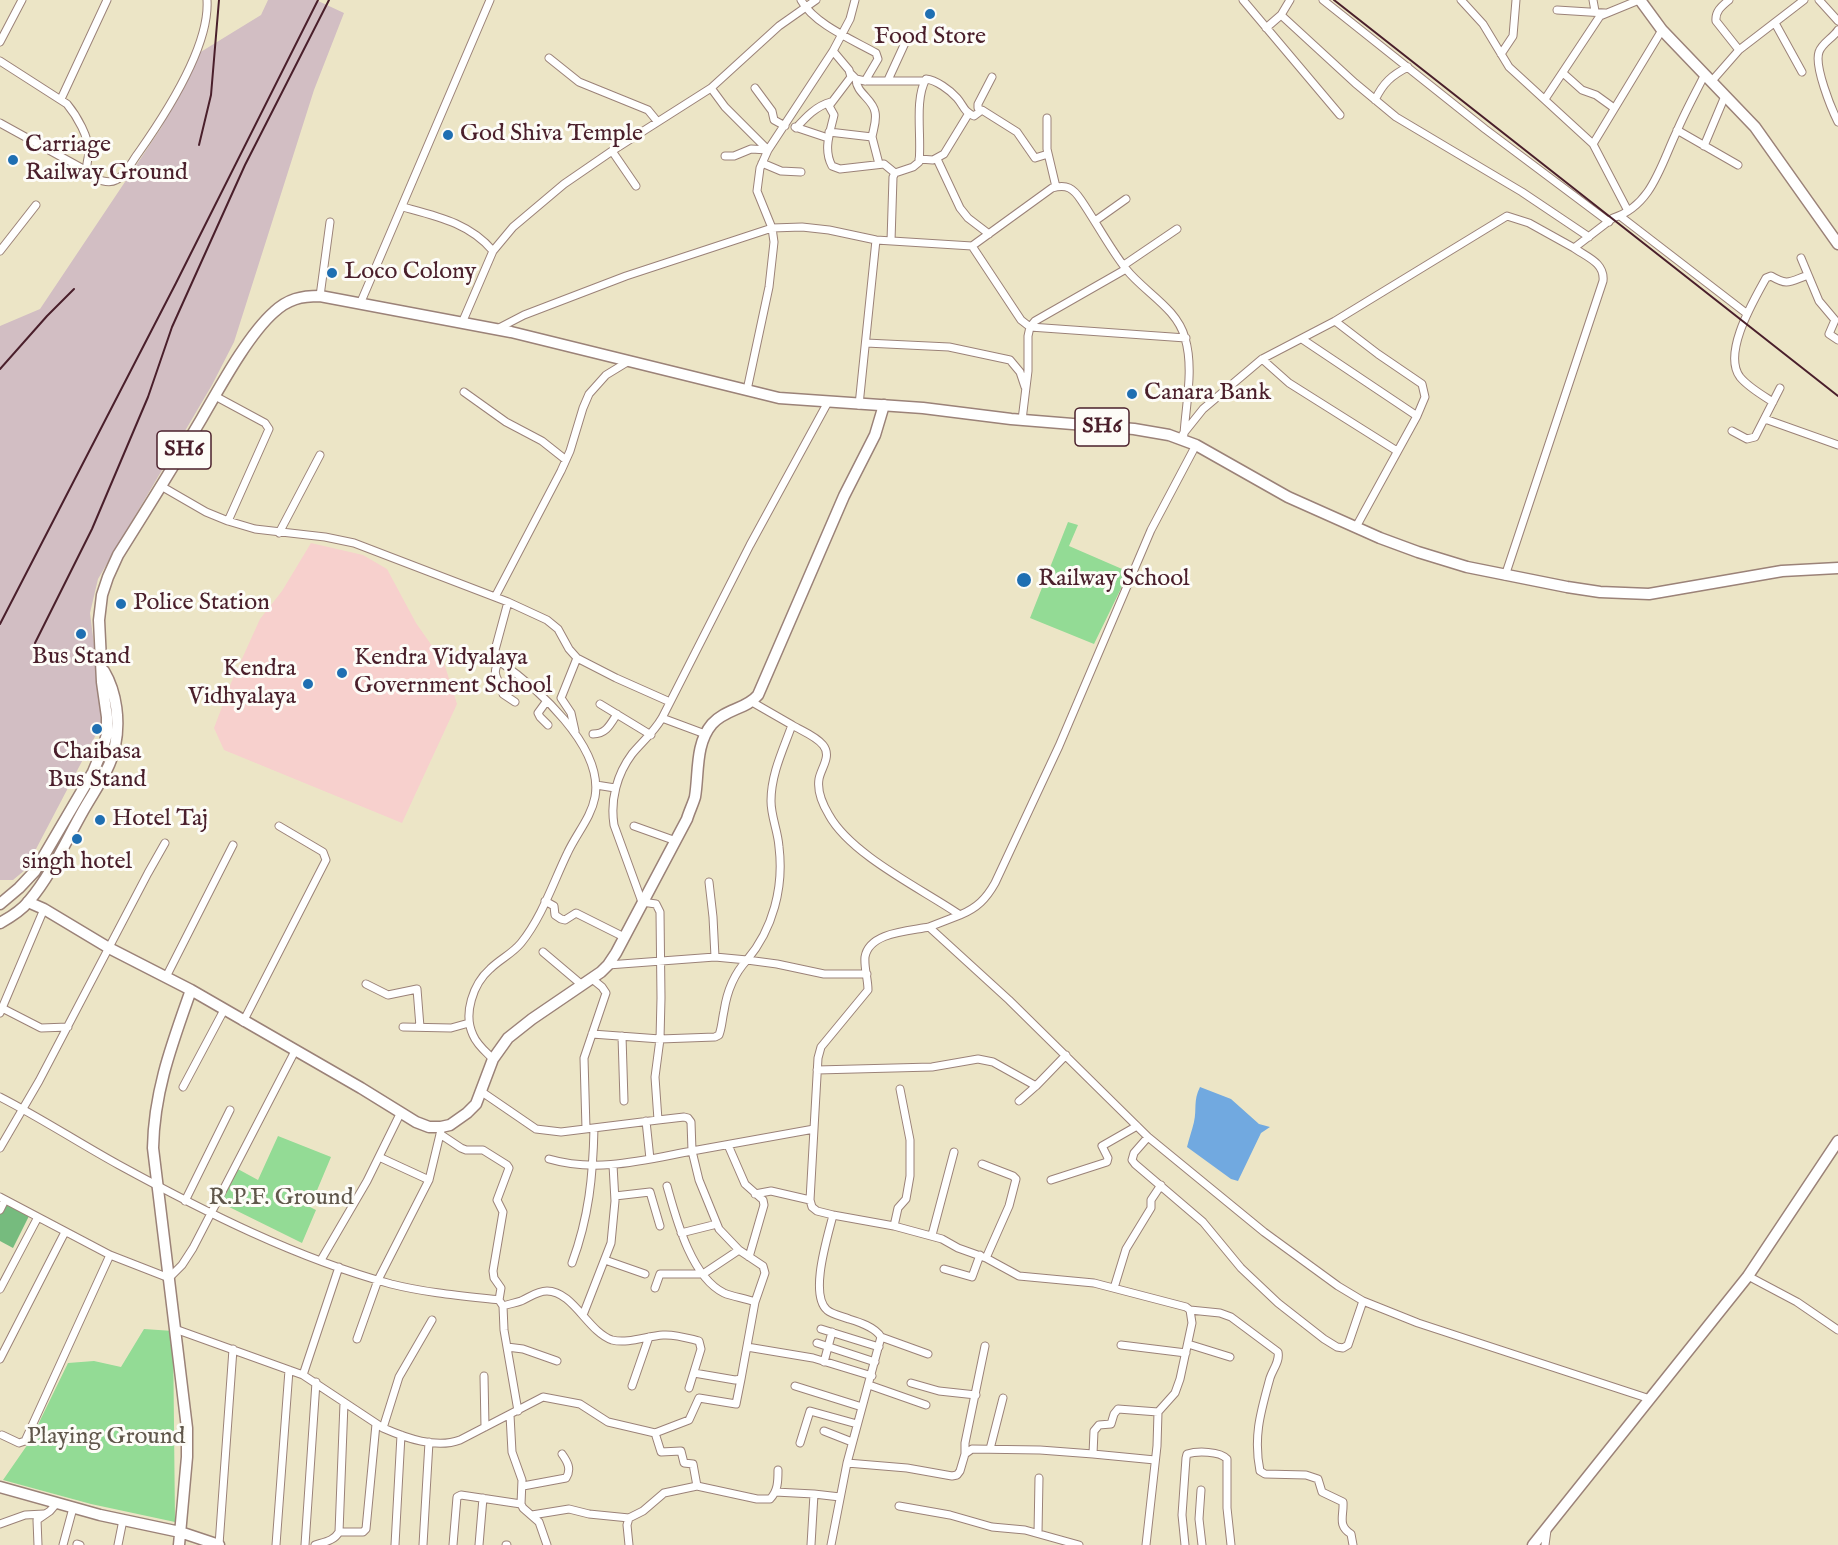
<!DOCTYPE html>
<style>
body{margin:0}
canvas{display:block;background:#ece5c6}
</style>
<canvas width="1838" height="1545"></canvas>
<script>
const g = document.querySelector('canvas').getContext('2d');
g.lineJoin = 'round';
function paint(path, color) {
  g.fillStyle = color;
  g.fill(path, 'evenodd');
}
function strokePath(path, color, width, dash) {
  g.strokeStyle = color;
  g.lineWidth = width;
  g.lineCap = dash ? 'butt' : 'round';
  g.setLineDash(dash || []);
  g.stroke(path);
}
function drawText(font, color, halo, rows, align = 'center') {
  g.font = font + ' "IM FELL English",serif';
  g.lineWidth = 6;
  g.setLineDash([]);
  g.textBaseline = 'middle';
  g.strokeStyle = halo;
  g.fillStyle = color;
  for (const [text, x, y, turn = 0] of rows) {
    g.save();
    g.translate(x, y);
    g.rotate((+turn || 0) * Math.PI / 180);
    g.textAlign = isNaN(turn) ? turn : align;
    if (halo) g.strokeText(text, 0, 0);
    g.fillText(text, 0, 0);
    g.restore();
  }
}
paint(new Path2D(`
 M311,543l52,12 24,14 29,54 28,40 13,41 -55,119 -178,-73 -10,-22 17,-45 29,-64 22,-28z`), '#f7d0cd');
paint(new Path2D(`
 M268,0h48l28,13 -30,77 -80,252 -22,43 -114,194 -8,34 10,79 1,33 -76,145 -12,10h-13v-554l40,-17 121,-181 38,-75 62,-38z`), '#d2bec3');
paint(new Path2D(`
 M1068,522l10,3 -9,21 60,26 -35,72 -64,-26z
 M278,1136l53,21 -21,50 6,3 -14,33 -83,-41 17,-34 22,12z
 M144,1329l29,2 2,191 -84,-18 -88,-24 27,-39 38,-78 26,-2 27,6z`), '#93db95');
paint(new Path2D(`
 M4,1196l28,14 -19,38 -13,-7v-36z`), '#76bb7e');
paint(new Path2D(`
 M1200,1087l31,12 28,25 11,3 -9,6 -23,48 -7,-2 -44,-32c2,-8 5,-17 7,-25 3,-13 -1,-21 6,-35z`), '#71a9e0');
const street = new Path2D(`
 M801,0c13,24 52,40 75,53l2,6 -13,22
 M1243,0l97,115
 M1323,0l162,129 124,93
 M1461,0l22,24 26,43 84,77 35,67
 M1593,0l2,11
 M1729,0c-7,6 -14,11 -13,21l23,29
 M1819,0l19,21
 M1557,10l48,3
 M1281,15l74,68 41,34 126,75 67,45
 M1775,23l27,49
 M1266,28l15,-13 9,-15
 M1838,30c-5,8 -16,13 -19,22 -5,14 12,56 19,70
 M0,42l22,-42
 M833,51l16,19 2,7 -22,29 5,9c-4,18 -11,34 -2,51l8,3 44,-5 11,9
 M1501,54l12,-18 3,-36
 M549,58l30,24 69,28 9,11
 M0,61l67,43c10,12 22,33 22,49 -1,7 -5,17 1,22 6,5 19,9 26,5 10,-5 16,-19 23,-28 26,-37 71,-105 68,-152
 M1563,73l19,17 14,5 18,13
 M851,74l5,5 9,2h60
 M856,79c0,14 17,20 19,33 2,9 -2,18 -3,25
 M888,80l17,-37
 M1711,82l28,-32 65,-50
 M711,88l14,19 43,43
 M755,88l17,23 2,9 11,6
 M61,99l46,-99
 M1545,99l55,-83 39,-16
 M1375,100c8,-17 17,-25 33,-33
 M980,110l-2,-2v-4l14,-27
 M1047,118v31l9,38
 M0,123l87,48
 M795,127l33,11
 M796,128c10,-11 20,-22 35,-26
 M1677,130l61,35
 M829,132l43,5 7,27
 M1593,144l69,-114
 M1704,146l21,-50
 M612,151l24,35
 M725,156h9l17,-7 17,1
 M919,159l14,1 11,-6 25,-41
 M937,159l23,49 8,10 21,16
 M762,163l19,8 20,1
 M403,207c33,9 67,16 90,44
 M1620,216l126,97
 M1095,221l31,-22
 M891,241l2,-64 2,-4 18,-6 6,-5c3,-25 -5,-62 7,-83 10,1 24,11 31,19 7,8 6,13 17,18l8,-6 35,22 18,26 13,-4
 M972,246l49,74 9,7 156,11
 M0,251l36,-46
 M1801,258l18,43 16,19 -6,14 9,6
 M1124,265l53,-36
 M320,296l10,-74
 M360,304l130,-304
 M1335,321l43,33 44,30 3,13 -8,19 -61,111
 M462,323l31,-72 20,-24 51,-43 48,-33 99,-63 68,-62 37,-26
 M497,329l27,-14 102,-39 146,-48 30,-1 27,3 47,10 96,6 80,-58c15,-4 21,0 29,12 15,22 28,47 45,69 18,23 51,39 59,69 9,30 1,65 -1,96
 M1302,339l115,77
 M866,343l83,4 61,13 10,12 5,15
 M1262,359l27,24 108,68
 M747,390l22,-103 5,-45 -2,-14 -15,-37 3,-23 8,-18 65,-99 17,-32 5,-19
 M464,392l42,30 36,19 24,19
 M215,396l50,27 4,6 -41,92
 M1773,402c-11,-7 -25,-15 -33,-25 -18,-24 14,-77 26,-99l5,-2c17,10 18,6 37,-1
 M859,405l17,-165
 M1765,419l73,26
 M1022,420l6,-49v-35l2,-9 5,-6 91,-52
 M1732,431l15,8 8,-2 25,-49
 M1183,434l20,-25 59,-50 73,-38 172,-105 22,7 45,25 39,-30c39,-12 48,-54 64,-87 8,-19 18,-37 27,-55
 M161,486l45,26 22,9 27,8 70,8 29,6 154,59 39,18 11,9 11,20 8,9 39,20 54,24
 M279,533l41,-78
 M1505,576l98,-295c2,-18 -16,-24 -29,-33
 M495,597l66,-126 9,-20 13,-43 6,-14 17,-19 23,-14
 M499,661c-9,16 1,17 4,33l12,8
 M546,702l-8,11 2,4 8,8
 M600,704l51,31
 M662,718l43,16
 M792,725c10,6 24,11 31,20 9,11 -2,23 -4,34 -2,12 4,26 10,36 22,40 93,74 131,100l-31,12
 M575,731l-4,-18 -10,-15 16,-40
 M593,734c13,0 17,-9 24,-20
 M596,785l19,3
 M634,826l42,15
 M709,882l4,35 2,40
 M545,901l9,5 1,9 6,4 4,1 11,-7 48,24
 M960,915c17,-7 26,-16 35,-32l64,-137 92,-216 45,-85
 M543,952l39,33
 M608,965l107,-8 32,3c26,-31 37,-73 32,-113 -1,-16 -8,-30 -8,-46 0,-27 12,-51 21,-76l-40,-23
 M166,977l67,-132
 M366,984l22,11 29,-6 3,38
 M2,1008l39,20 27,-1
 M0,1013l44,-104
 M243,1022l83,-162 -3,-8 -44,-26
 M403,1027l48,1 18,-5
 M592,1034l68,5 55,-2 4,-2c3,-8 3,-15 5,-24 3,-20 9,-36 23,-51l30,4 47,10h43
 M622,1036l2,65
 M493,1059c-7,-7 -16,-14 -20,-24 -10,-21 0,-51 17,-66 10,-10 22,-15 31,-26 21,-26 32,-60 46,-89 9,-20 24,-36 28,-57 9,-51 -59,-110 -96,-136l-4,-11 13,-48
 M817,1070l115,-3 46,-8 15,3 43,24
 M183,1087l41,-77
 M482,1092l54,37 25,3 97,-12 26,-3 4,1 3,4 1,29 122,-22 4,-71 3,-11 47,-57c0,-11 -4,-22 -3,-33 4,-25 45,-26 64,-30l80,73 139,137 116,95 74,54 25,15 55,22 232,76
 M0,1097c41,21 79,46 119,68 86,47 177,93 272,119 36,9 72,12 108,16
 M1019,1101l17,-15 30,-31
 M658,1120l-3,-43 5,-38 1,-41 -1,-86 -4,-8 -14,-2 -28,-77c-4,-25 3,-51 18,-71 10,-12 22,-22 30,-36l88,-173 78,-143
 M646,1121l4,38
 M586,1129l-2,-71 22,-65 -4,-6 -11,-9
 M814,1129l-4,71 2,7 5,4 16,4 61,11 48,13 16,9 28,10 33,18 75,7 92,24 4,3 2,13 -12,56 -5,14 -17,19 -1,34 -11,99
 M440,1134l21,14 5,2h17l24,15 2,3 -12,32 6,12 -10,59 1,7 7,10 -2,12 4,6 1,24 14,81
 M1148,1137l-14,16 -2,7 3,4 68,58 38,46 37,35 46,36 13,8 6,1 5,-3 15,-44
 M728,1145l17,39 18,16 1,5 -15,52
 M0,1148l39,-67 109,-208 17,-30
 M379,1157l50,23
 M549,1159c48,14 95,1 143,-8l7,29 20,49 20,21 24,16 2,7 -10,29 -14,77 -6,1 -41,-7
 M982,1164l31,12 3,3 -7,27 -23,52
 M1051,1180l56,-18 1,-4 -6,-12 35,-20
 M667,1186c9,32 24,91 57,107 9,4 21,5 31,9
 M755,1194l16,-3 39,9
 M615,1196l35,-4 10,34
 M0,1197l110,58 59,23 13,-13 11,-17 102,-197
 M185,1201l45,-91
 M0,1210l5,-10
 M833,1215c-5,21 -24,79 -6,95 6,5 15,6 22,9 10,3 26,8 32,18l-34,126
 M894,1226l4,-18 8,-9 4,-23v-36l-10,-51
 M681,1233l36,-9
 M932,1235l22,-83
 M321,1260l46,-79 34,-69
 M605,1260l40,14
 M572,1263c17,-46 21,-87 22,-135
 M944,1269l28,8 8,-22
 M1748,1276l49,26 41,28
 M655,1288l5,-14h43l36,-24
 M1114,1288l12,-39 25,-41v-8l10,-15
 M0,1289l38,-72
 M503,1306c6,-2 12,-3 18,-5 9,-4 16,-10 26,-10 26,0 41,41 65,49 16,4 35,-4 51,-5 12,-1 24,3 36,6l2,8 -12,39
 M1190,1310l30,3 11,4 47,35c2,9 -5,17 -8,26 -9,33 -17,58 -10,93l5,3 41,1 12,4 4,13 21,10c1,14 -6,23 8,32l2,11
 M583,1315l28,-72 4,-42 -2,-36
 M175,1329l128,46 80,53c23,10 53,21 77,12l83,-43 37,7 28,18 47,11 6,19 20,-1 3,12 9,1 4,22 -33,7 -21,18 -14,7 -2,7 2,20
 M821,1329l58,18
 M881,1337l47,17
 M357,1339l21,-59 51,-100 12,-50
 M817,1343l58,19
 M1188,1344l42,13
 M1121,1345l65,8
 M507,1347l16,2 34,12
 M747,1347l66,11 59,18
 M0,1359l65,-127
 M824,1362l8,-30
 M303,1375l36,-108
 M484,1376l1,51
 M911,1383l28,8 37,4
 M869,1385l57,20
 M632,1386l17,-49
 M795,1386l67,21
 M510,1415l2,37 10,28 -1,24 2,4 16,14 8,23
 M383,1428l16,-51 33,-57
 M824,1431l28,11
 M655,1433l34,-13 10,-22 37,6 5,-25
 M2,1435l17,8 6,-2 85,-186
 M800,1443l10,-32 47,13
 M990,1449l13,-51
 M965,1454v-11l20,-97
 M1155,1460l-62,-6 1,-23 5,-6 12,-1 3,-10 4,-5 40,3
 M523,1486l43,-8c6,-9 1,-17 -4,-24
 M697,1486l60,13h13c8,-8 8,-18 8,-29
 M1201,1490l-2,29 3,26
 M775,1492l39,2 -3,51
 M814,1494l26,3
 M899,1506l51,9 42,12 33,3 54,15
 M532,1515l37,-6 20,5 40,4
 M0,1524l25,-9 19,-1
 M339,1532h24l3,-3 10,-105
 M1038,1533l1,-55
 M77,1544l3,1
 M38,1545l-1,-25 13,-9 6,-7
 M63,1545l10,-37
 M118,1545l5,-25
 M219,1545l14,-196
 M276,1545l13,-175
 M305,1545l11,-163
 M315,1545c9,-3 19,-4 24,-13l5,-129
 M395,1545l6,-110
 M423,1545l6,-103
 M453,1545l4,-48 4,-2 60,9
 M479,1545l4,-47
 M506,1545h1
 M831,1545l16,-82 60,5 45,8 5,-1 3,-4 5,-17 7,-5 68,1 53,4
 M1185,1545l-3,-30 4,-57 1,-4c10,-3 33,-3 40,5v49l4,37
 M1545,1545l2,-15`);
const secondary = new Path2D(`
 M1640,0l22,30 93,97 83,117
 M28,902l16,7 65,39 82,42 170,98 55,34 13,5h12l9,-2 17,-12 9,-9 17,-45 15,-21 24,-19 69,-47 7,-7 8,-12 71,-134c2,-7 6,-15 8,-22 4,-24 0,-53 17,-73 13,-15 35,-15 46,-29l86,-199 31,-61 9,-30
 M0,1487l100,28 80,17 39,13
 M179,1545l8,-88v-29l-34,-280c1,-57 19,-104 38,-158
 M1533,1545l215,-269 90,-135`);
const primary = new Path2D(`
 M0,904l19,-16 16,-17 58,-99 10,-24 4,-14v-17l-5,-35 -3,-62 3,-25 6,-18 10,-22c29,-46 57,-91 84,-137 18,-31 46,-83 72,-106 14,-13 27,-16 46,-16l191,36 268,66 144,10 88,11 123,10 35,6 27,10 92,52 92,41 38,14 49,15 100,20 33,5 49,2 133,-23 56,-3
 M0,923c11,-6 21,-12 29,-22 22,-26 37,-60 54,-90 11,-20 28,-42 32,-65 5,-24 2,-53 -11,-75`);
strokePath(street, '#9b8278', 9);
strokePath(secondary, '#9b8278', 13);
strokePath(primary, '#9b8278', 13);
strokePath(street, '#fff', 7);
strokePath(secondary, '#fff', 10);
strokePath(primary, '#fff', 10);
strokePath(new Path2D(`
 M1334,0l504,396
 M199,145l12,-50 8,-95
 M0,369l47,-53 27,-27
 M0,624l176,-341 142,-283
 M35,643l57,-114 56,-132 24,-70 73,-162 84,-165`), '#4a1f2b', 2);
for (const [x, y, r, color] of [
 [930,14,6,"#1f6fb2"],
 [448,135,6,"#1f6fb2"],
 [13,160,6,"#1f6fb2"],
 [332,273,6,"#1f6fb2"],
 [1132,394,6,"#1f6fb2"],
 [1024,580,8,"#1f6fb2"],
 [121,604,6,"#1f6fb2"],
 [81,634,6,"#1f6fb2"],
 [342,673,6,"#1f6fb2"],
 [308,684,6,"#1f6fb2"],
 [97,729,6,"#1f6fb2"],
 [100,820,6,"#1f6fb2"],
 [77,839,6,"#1f6fb2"]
]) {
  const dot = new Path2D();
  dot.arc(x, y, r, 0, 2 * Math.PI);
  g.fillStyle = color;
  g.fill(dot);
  strokePath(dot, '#fdfcf7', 2);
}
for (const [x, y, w] of [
 [1102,427,54],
 [184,450,54]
]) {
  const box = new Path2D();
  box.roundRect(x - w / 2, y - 19, w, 38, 4.5);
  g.fillStyle = '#fdfcf7';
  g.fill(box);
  strokePath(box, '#4a1f2b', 1.5);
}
drawText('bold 22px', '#4a1f2b', null, [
 ["SH6",1102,427],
 ["SH6",184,450]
]);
drawText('24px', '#4a1f2b', '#fdfcf7', [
 ["Food Store",930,38,"center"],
 ["God Shiva Temple",460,135],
 ["Carriage",25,146],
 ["Railway Ground",25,174],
 ["Loco Colony",344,273],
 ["Canara Bank",1144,394],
 ["Railway School",1038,580],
 ["Police Station",133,604],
 ["Bus Stand",81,658,"center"],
 ["Kendra Vidyalaya",354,659],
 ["Government School",354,687],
 ["Kendra",296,670,"right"],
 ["Vidhyalaya",296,698,"right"],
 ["Chaibasa",97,753,"center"],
 ["Bus Stand",97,781,"center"],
 ["Hotel Taj",112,820],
 ["singh hotel",77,863,"center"]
], 'left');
drawText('24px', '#60574b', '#fdfcf7', [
 ["R.P.F. Ground",281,1199],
 ["Playing Ground",106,1438]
]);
</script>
